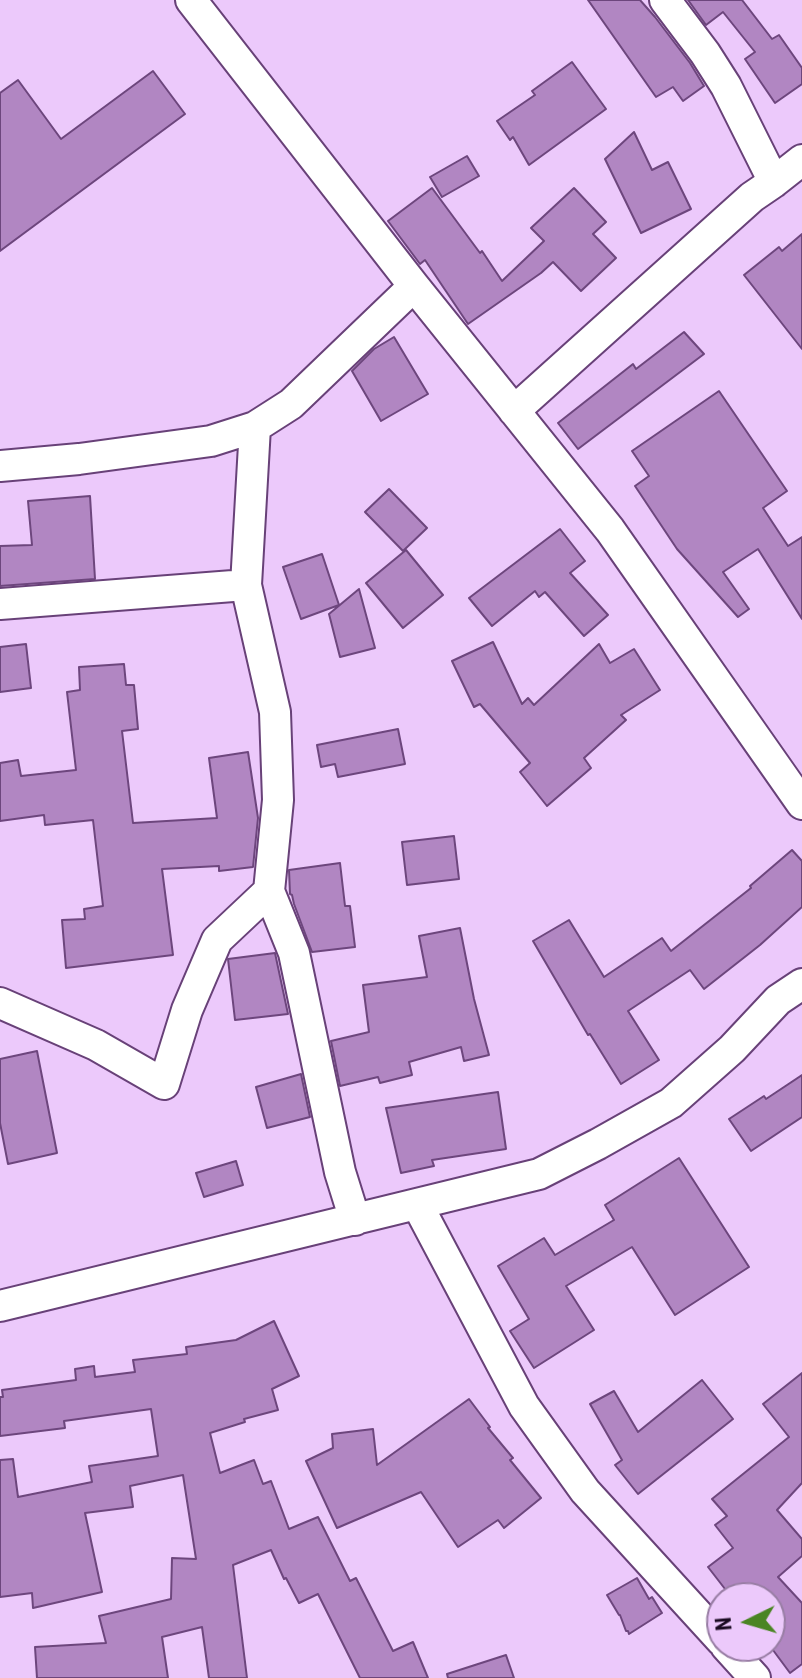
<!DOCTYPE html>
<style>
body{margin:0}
#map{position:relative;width:802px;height:1678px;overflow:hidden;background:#ecc9fb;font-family:"Roboto Condensed",sans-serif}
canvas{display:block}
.north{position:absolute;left:706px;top:1582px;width:80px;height:80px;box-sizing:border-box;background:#ecc9fb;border:2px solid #987da4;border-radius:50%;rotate:265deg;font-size:22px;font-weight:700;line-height:32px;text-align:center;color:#1a0a21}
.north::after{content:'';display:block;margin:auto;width:28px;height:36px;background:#4a8523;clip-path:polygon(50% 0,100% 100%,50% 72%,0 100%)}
</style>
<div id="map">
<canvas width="802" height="1678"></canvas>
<div class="north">N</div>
</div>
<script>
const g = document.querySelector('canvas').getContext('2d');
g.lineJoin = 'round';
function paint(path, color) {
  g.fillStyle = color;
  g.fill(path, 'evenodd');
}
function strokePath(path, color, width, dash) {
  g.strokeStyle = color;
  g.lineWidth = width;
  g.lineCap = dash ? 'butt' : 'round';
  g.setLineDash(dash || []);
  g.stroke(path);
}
const building = new Path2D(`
 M588,0h52l15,17 35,46 14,23 -21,15 -10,-14 -17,10z
 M688,0h54l30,39 7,-4 23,33v16l-27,19 -30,-44 10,-7 -32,-40 -17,13z
 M572,62l34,47 -77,56 -16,-28 -3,3 -13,-19 38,-26 -3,-4z
 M153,71l32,43 -185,137v-158l18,-13 43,59z
 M634,132l18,38 16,-8 23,47 -50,24 -36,-74z
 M467,156l12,20 -37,21 -12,-20z
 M432,188l48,65 2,-2 20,30 42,-40 -13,-13 43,-40 32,34 -13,12 23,24 -35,33 -28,-29 -12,11 -73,51 -43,-64 -5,4 -32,-43z
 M802,234v115l-58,-74 35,-28 3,4z
 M684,332l20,22 -126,95 -20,-26 75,-59 3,5z
 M394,337l34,57 -47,27 -29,-50 22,-22z
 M719,391l68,100 -24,17 25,38 14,-9v82l-44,-70 -35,23 26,37 -11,8 -61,-68 -42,-63 14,-10 -17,-25z
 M389,489l38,39 -24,23 -38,-39z
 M90,496l5,83 -95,7v-40l32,-1 -4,-44z
 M560,529l25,32 -15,12 38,42 -24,21 -39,-44 -6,5 -4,-6 -43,35 -23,-28z
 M406,550l37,45 -40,33 -37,-45z
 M322,554l17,51 -38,14 -18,-52z
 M359,589l16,59 -35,9 -11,-43z
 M493,642l29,62 6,-6 6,7 65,-61 11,19 24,-14 26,41 -39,25 5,5 -42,38 7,10 -44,38 -27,-34 10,-9 -50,-59 -6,3 -22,-46z
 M26,644l5,44 -31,4v-45z
 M124,664l2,21h8l4,44 -16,2 11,92 84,-5 -8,-60 39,-6 10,66 -5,49 -34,4v-5l-57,3 11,86 -107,13 -4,-48 23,-1 -1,-10 19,-3 -10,-86 -48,5 -1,-10 -44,6v-58l18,-3 3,16 55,-6 -9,-78 13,-2 -1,-23z
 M398,729l7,35 -67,13 -3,-13 -14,3 -4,-22z
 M454,836l5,43 -52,6 -5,-43z
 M792,850l10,11v46l-42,38 -56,44 -14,-19 -62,41 31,49 -38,24 -31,-50 -2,1 -55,-94 36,-21 35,57 58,-39 9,13 80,-63 -1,-2z
 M340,863l5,43h5l5,41 -43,5 -18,-48 -2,-9 -2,-1 -1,-24z
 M460,928l14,71 15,56 -25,6 -3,-14 -52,15 3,13 -32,8 -2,-6 -38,9 -9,-45 38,-9 -6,-47 64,-8 -8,-41z
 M275,953l13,61 -53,6 -7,-61z
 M37,1051l20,102 -49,11 -8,-41v-64z
 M301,1074l9,43 -43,11 -11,-41z
 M802,1075v42l-51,34 -22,-32 35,-23 2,3z
 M498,1092l8,57 -74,11 2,6 -33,7 -15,-65z
 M679,1158l70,109 -74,48 -43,-68 -66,39 28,44 -60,38 -24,-37 19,-12 -31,-53 46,-28 11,17 59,-35 -9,-15z
 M236,1161l7,24 -39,12 -8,-24z
 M274,1321l25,55 -27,13 6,21 -34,9 1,3 -35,11 10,40 34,-13 9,24 8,-3 18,48 29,-12 32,64 6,-3 37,73 20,-9 15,36h-68l-42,-84 -19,9 -13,-25 -2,1 -13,-29 -38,15 14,113h-38l-7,-51 -40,10 6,41h-131l-2,-31 71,-4 -7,-27 72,-17 1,-41 24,1 -13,-84 -53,11 3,21 -48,6 17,79 -69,16 -1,-15 -32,4v-137l13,-1 5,38 74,-15 -3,-16 69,-10 -7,-47 -87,12 1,7 -65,8v-39h3l-1,-7 74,-10 -1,-11 19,-3 1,11 40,-5 -2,-12 54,-6 -1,-7 50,-7z
 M802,1373v110l-25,27 25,29v17l-24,21 24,26v61l-12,9 -20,-27v-48h-38l-24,-31 25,-19 -18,-23 12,-9 -15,-17 77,-62 -26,-33z
 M702,1380l31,39 -95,75 -23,-29 7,-5 -32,-56 24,-13 24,41z
 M469,1399l21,28 -2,1 25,30 -3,2 31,38 -37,30 -6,-8 -40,27 -37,-55 -84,36 -31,-67 27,-13 -1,-14 41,-5 4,36z
 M637,1578l12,21 3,-2 10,16 -33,21 -1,-3h-2l-6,-16h-1l-12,-20z
 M506,1655l8,23h-66l-1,-4z`);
paint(building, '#b186c2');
strokePath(building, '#6d467d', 2);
const street = new Path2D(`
 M191,0l223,286 196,244 192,274
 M665,0l40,53 21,33 48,96
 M514,411l238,-214 22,-15 28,-22
 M255,427l-9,158 29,127 3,88 -9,91 25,62 46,219 15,48
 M0,466l79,-7 132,-18 44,-14 36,-23 123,-118
 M0,604l246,-19
 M0,1003l96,42 68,39 23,-74 30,-70 52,-49
 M417,1204l107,202 61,85 137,150
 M0,1306l539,-132 59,-30 73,-41 61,-54 46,-49 24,-16
 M726,1646l29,32`);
strokePath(street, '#684178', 34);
strokePath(street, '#fff', 30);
</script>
